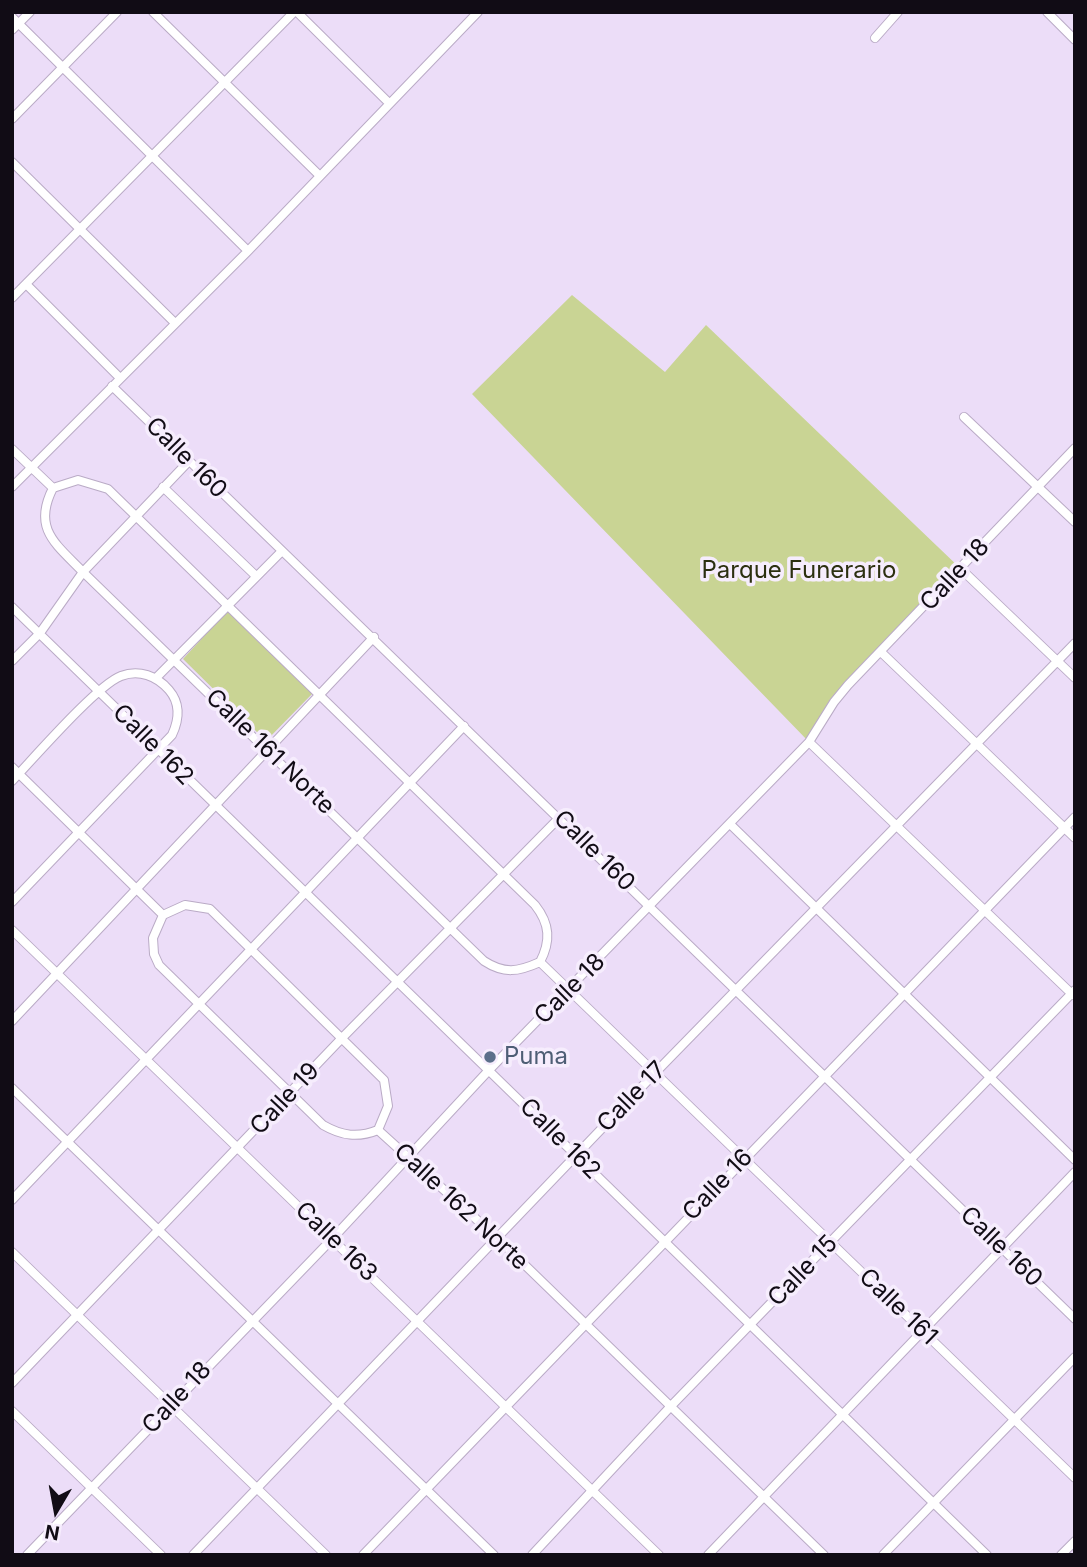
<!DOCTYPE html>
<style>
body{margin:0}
#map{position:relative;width:1087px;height:1567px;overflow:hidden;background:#ecddf8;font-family:Inter,sans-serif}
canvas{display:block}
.frame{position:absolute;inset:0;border:14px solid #110c15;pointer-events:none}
.north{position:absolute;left:21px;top:1476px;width:70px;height:70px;-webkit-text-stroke:5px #f6edfd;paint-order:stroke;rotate:190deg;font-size:19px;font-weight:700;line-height:28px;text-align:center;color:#110c15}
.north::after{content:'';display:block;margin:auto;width:24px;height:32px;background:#110c15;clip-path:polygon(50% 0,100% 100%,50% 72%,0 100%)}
</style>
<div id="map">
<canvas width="1087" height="1567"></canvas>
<div class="frame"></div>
<div class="north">N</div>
</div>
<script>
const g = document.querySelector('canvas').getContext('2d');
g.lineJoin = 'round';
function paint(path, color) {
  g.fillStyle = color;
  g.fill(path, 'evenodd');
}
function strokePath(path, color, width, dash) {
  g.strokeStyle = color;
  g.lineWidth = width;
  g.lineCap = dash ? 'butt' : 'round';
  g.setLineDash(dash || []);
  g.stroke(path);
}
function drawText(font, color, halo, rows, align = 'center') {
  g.font = font + ' Inter,sans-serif';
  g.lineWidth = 7;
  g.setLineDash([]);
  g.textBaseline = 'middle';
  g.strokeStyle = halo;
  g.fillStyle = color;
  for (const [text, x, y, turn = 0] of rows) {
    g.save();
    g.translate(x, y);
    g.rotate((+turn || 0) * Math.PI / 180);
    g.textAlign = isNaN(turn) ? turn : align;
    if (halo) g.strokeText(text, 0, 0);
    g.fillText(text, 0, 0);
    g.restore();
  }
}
paint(new Path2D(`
 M572,295l93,77 41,-47 255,244 -128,127 -24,46 -337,-348z
 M228,610l85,83 -47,48 -83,-82z`), '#c9d494');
const street = new Path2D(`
 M153,12l166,163
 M297,12l91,90
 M1047,12l28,28
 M12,17l236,234
 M12,30l18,-18
 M875,38l23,-26
 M12,119l105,-107
 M12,162l163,161
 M27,285l93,93
 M12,298l282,-286
 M112,386l963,933
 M964,417l111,105
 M12,449l41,39
 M12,487l236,-236 230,-239
 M163,487l93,89
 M53,488c-21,41 3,56 30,84l401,389c20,13 34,11 56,1
 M53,488l25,-8 30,9 427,416c15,19 16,36 5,57
 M961,569l114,109
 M12,607l975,948
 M882,653l193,185
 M12,661l28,-28 43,-61 106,-111
 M156,678l125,-126
 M809,742l264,253
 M12,767l151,148 22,-10 25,4 174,171 4,26 -10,24 119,108 327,317
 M12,781c21,-22 85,-96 109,-105 18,-7 36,0 48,14 12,14 10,30 3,45l-160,167
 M731,825l344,335
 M163,915l-10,23 1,16 5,11 164,160c19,11 35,13 55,5
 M12,930l647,625
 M540,962l535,516
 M12,1021l362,-384
 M12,1088l482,467
 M12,1200l452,-474
 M12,1252l314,303
 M12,1383l330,-345 218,-221
 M12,1411l149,144
 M27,1555l306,-317 157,-169 319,-327 25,-40 14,-17 227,-237
 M193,1555l462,-482 420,-430
 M363,1555l712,-738
 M532,1555l140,-150 403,-415
 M708,1555l367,-383
 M883,1555l192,-198
 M1061,1555l14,-14`);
strokePath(street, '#baabc6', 10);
strokePath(street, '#fff', 8);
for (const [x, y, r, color] of [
 [490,1057,7,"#5c6f8a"]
]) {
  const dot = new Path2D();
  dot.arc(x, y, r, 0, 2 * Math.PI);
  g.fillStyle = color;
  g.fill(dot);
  strokePath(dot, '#f6edfd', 2.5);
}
drawText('24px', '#110c15', '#f6edfd', [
 ["Calle 160",186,458,45],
 ["Calle 18",955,575,-47],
 ["Calle 162",153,745,45],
 ["Calle 161 Norte",270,752,44],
 ["Calle 160",594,851,45],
 ["Calle 18",570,989,-45],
 ["Calle 17",632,1097,-46],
 ["Calle 19",285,1099,-47],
 ["Calle 162",560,1139,45],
 ["Calle 16",718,1185,-46],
 ["Calle 162 Norte",461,1207,43],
 ["Calle 163",336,1242,44],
 ["Calle 160",1001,1247,44],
 ["Calle 15",803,1271,-46],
 ["Calle 161",898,1307,44],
 ["Calle 18",177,1398,-47]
]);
drawText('24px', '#2c3010', '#f6edfd', [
 ["Parque Funerario",799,571]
]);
drawText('24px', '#4e5e75', '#f6edfd', [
 ["Puma",504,1057]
], 'left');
</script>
